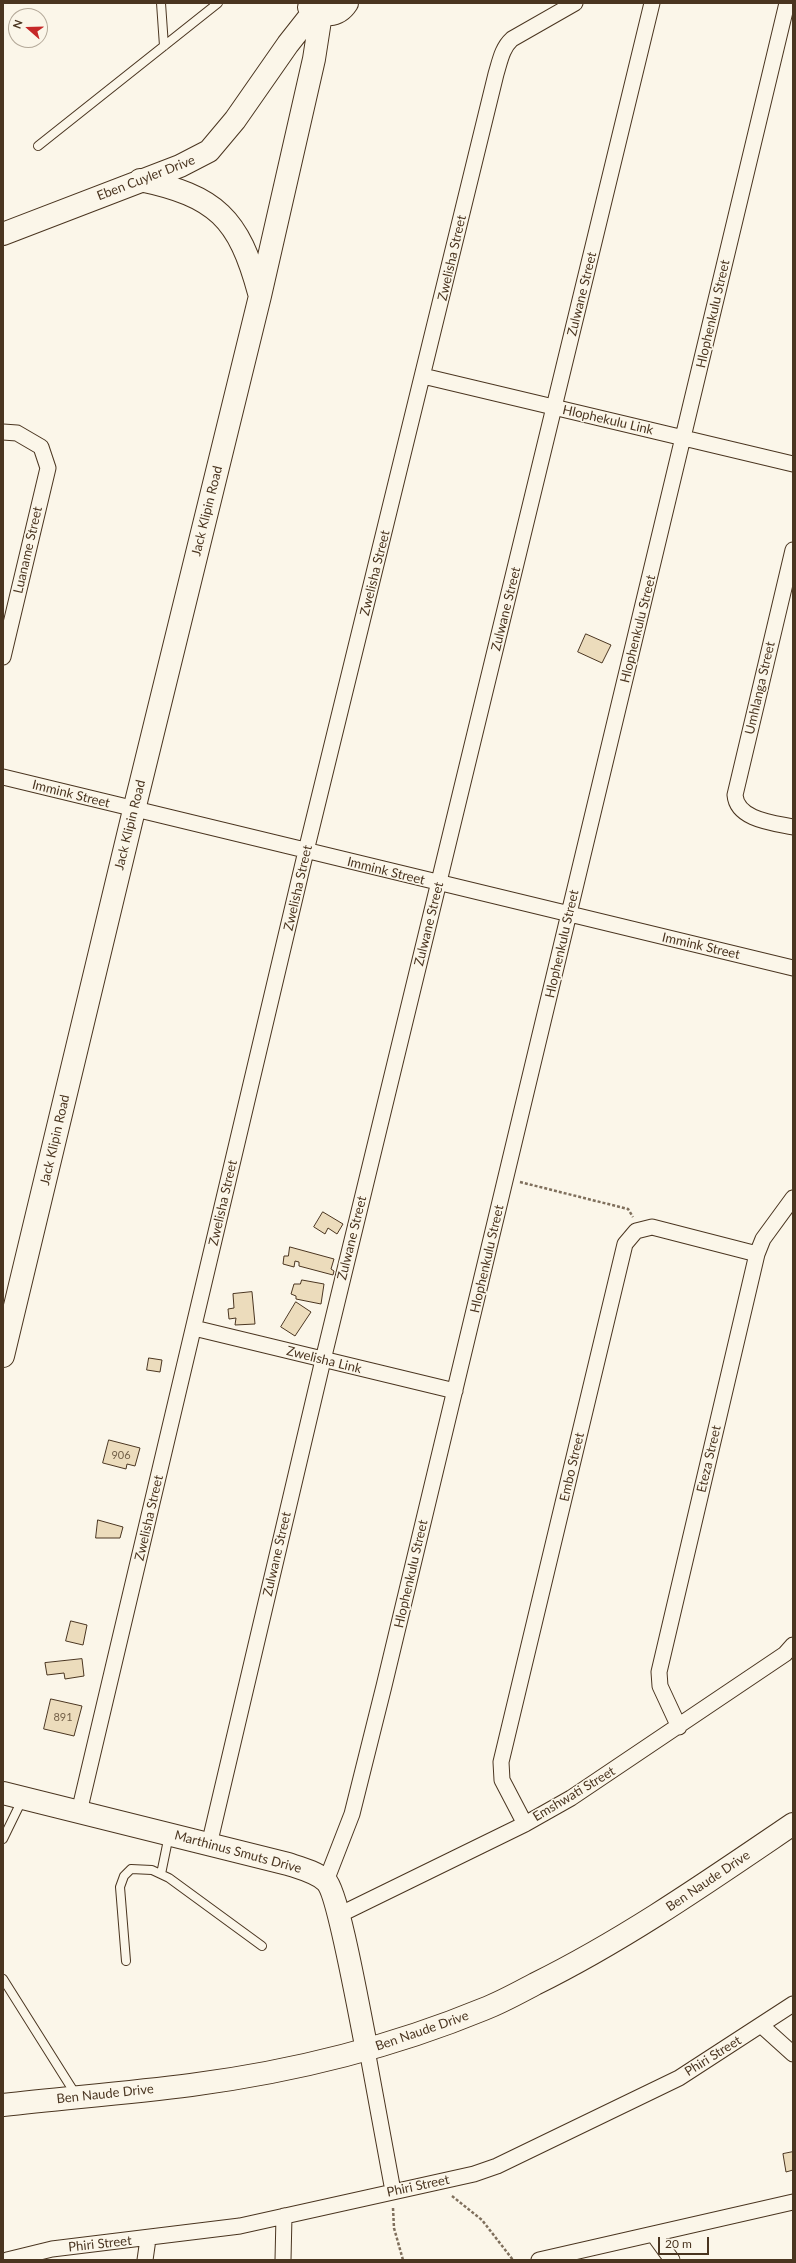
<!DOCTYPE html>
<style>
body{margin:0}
#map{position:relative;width:796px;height:2263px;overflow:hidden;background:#fbf6e9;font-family:Lato,sans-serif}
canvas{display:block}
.frame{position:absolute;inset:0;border:4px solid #4a3520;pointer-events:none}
.north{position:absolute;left:8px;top:8px;width:40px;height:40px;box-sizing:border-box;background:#fbf6e9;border:1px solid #b4a999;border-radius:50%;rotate:290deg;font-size:11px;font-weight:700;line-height:16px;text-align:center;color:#4a3520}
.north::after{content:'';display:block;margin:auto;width:14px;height:18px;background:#c62828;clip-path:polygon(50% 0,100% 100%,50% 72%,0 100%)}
.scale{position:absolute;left:658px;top:2237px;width:51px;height:18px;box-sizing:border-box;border:2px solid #4a3520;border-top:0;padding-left:5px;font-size:12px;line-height:14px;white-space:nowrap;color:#4a3520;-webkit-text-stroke:3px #fbf6e9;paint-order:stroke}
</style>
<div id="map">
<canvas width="796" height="2263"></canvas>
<div class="frame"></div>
<div class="north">N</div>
<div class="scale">20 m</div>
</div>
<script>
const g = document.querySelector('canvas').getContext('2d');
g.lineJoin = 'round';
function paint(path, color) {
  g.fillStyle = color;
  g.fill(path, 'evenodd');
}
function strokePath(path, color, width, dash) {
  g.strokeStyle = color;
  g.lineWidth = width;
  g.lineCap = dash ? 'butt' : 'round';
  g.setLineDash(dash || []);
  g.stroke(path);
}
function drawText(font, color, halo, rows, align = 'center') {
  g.font = font + ' Lato,sans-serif';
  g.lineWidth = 3;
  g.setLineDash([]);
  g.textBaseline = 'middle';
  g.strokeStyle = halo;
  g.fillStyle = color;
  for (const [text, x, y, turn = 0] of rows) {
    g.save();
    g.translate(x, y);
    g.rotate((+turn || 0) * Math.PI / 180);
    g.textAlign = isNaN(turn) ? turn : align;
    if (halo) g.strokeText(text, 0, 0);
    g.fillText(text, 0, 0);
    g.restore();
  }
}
const building = new Path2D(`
 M586,634l25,11 -9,18 -24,-11z
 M323,1212l20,12 -6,10 -9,-6 -3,6 -11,-7z
 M290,1247l44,12 -3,10 3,2 -1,4 -34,-9v-4l-4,-1 -1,6 -11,-3 1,-8h4z
 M302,1280l22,4 -3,20 -25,-5v-3l-5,-2 3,-10h6z
 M252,1292l3,32 -20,1 1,-7 -7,1 -1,-10 6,-1 -1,-14z
 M296,1302l15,10 -16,24 -14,-9z
 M149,1358l13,2 -2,12 -13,-2z
 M109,1440l31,8 -5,18 -8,-2 -1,5 -23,-6z
 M98,1520l25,7 -3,11h-24z
 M71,1621l16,4 -4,20 -17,-4z
 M82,1659l2,17 -19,3 -1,-6 -17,2 -2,-12z
 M51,1699l31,7 -8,30 -30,-7z
 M793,2152v18l-7,2 -3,-18z`);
paint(building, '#ecdcbc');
strokePath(building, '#4a3520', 1);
const lane = new Path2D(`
 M161,3l3,43
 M38,146l180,-143
 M3,1839l20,-41
 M161,1874l8,-39
 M126,1961l-6,-74 4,-11 7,-7 21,1 17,8 93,68
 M3,1979l73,116`);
const street = new Path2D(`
 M423,376l370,88
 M3,432l14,1 24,14 7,21 -45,189
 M793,550l-58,245c2,25 39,28 58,32
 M3,777l790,191
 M194,1328l261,63
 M679,1727l-19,-41 -1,-14 98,-418 6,-15 30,-41
 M79,1812l227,-961 190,-777c4,-13 6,-26 16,-35l63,-36
 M525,1824l-23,-44 -1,-18 124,-518 11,-13 16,-4 105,27
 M209,1845l114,-485 329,-1357
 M326,1881l26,-67 32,-128 403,-1683
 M339,1915l186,-91 46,-26 214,-144 8,-9
 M762,2026l31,28
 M367,2050l26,141
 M654,2235l18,25
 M7,2260l45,-11 188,-23 234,-52 23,-8 182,-88 114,-74
 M145,2260l3,-21
 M283,2260l1,-44
 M539,2260l254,-58`);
const secondary = new Path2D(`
 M309,7c12,11 29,10 38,-4
 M140,180c76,16 99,38 119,113
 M3,234l177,-68 29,-15 26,-31 53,-76 26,-33
 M3,1356l131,-546 126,-514 54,-237 7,-45
 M3,1793l285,71c12,4 28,8 38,17 13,13 35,142 41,169
 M3,2105c62,-7 125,-12 188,-20 99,-13 201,-38 293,-76 18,-7 34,-16 51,-25 91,-45 174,-103 258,-160`);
strokePath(lane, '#4a3520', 10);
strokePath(street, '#4a3520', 17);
strokePath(secondary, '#4a3520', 24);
strokePath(new Path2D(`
 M520,1182l108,27 5,8
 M452,2196l30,24 31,40
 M393,2208l1,20 9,32`), '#7f6f5c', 2.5, [3, 2]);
strokePath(lane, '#fbf6e9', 8);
strokePath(street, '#fbf6e9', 15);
strokePath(secondary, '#fbf6e9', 22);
drawText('11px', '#725f47', null, [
 ["906",121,1455],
 ["891",63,1717]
]);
drawText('13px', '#4a3520', '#fbf6e9', [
 ["Eben Cuyler Drive",146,178,-21],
 ["Zwelisha Street",452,258,-77],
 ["Zulwane Street",582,294,-76],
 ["Hlophenkulu Street",713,314,-77],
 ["Hlophekulu Link",608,420,13],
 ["Jack Klipin Road",207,511,-76],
 ["Luaname Street",28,550,-77],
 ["Zwelisha Street",375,573,-76],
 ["Zulwane Street",506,609,-76],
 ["Hlophenkulu Street",638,629,-76],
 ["Umhlanga Street",760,688,-77],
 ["Immink Street",71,794,14],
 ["Jack Klipin Road",130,825,-76],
 ["Immink Street",386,871,14],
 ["Zwelisha Street",298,888,-77],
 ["Zulwane Street",429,924,-76],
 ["Hlophenkulu Street",562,944,-77],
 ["Immink Street",701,946,13],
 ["Jack Klipin Road",55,1140,-77],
 ["Zwelisha Street",223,1203,-77],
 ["Zulwane Street",352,1238,-76],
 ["Hlophenkulu Street",487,1259,-77],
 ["Zwelisha Link",324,1360,14],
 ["Eteza Street",709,1459,-77],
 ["Embo Street",572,1467,-77],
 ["Zwelisha Street",149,1518,-77],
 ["Zulwane Street",277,1554,-77],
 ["Hlophenkulu Street",411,1574,-77],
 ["Emshwati Street",574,1794,-31],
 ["Marthinus Smuts Drive",238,1852,15],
 ["Ben Naude Drive",708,1881,-34],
 ["Ben Naude Drive",422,2031,-19],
 ["Phiri Street",713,2056,-32],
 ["Ben Naude Drive",105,2094,-6],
 ["Phiri Street",418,2186,-12],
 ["Phiri Street",100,2244,-6]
]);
</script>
